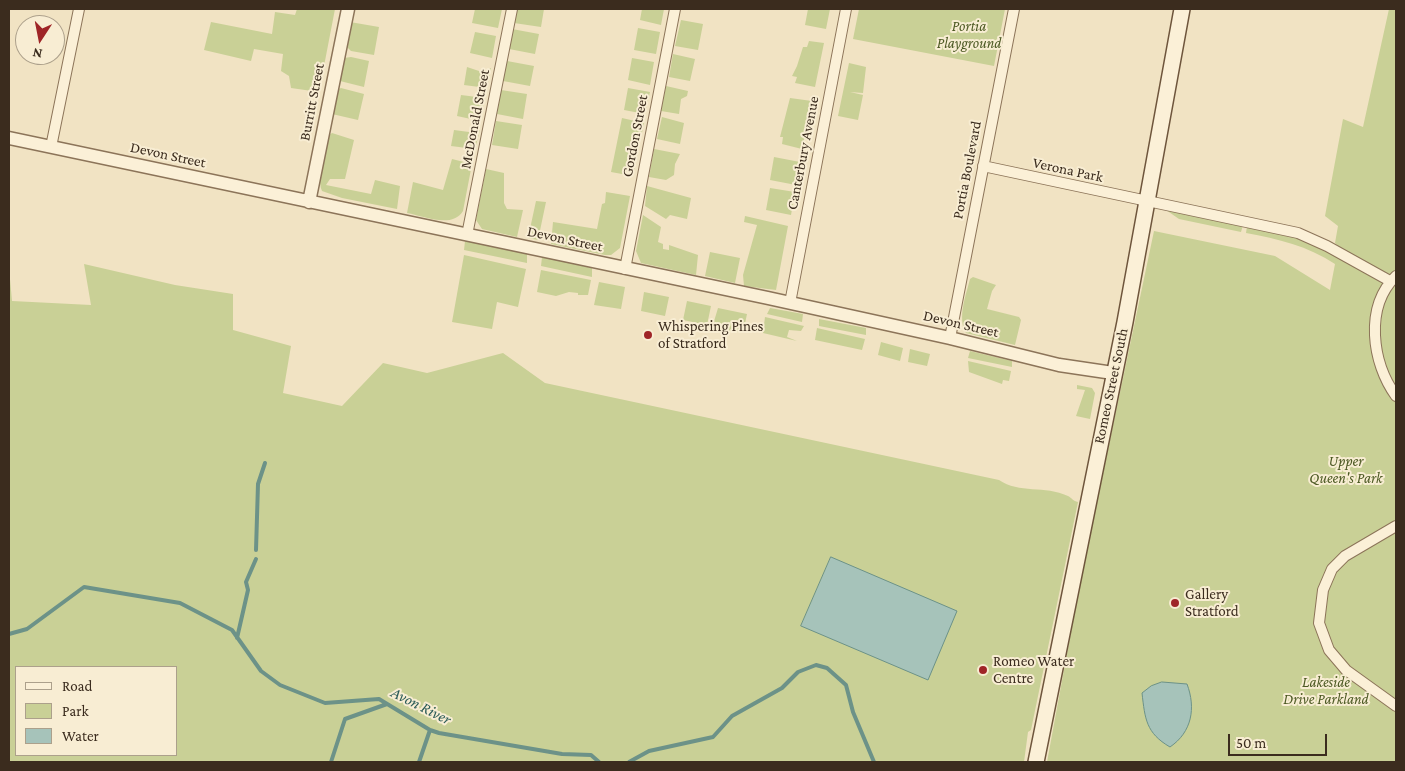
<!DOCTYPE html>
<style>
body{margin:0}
#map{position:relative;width:1405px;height:771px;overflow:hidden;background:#f1e3c3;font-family:"Crimson Pro",serif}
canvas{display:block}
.frame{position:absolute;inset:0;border:10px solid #3b2c1e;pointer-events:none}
.legend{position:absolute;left:15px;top:666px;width:162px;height:90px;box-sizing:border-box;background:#f8edd3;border:1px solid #aca08b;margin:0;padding:6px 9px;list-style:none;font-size:15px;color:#3b2c1e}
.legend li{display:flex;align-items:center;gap:10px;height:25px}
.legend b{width:25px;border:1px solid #aca08b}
.north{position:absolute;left:15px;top:15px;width:50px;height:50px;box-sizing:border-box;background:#f8edd3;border:1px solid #aca08b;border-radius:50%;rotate:191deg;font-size:14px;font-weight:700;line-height:20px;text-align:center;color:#3b2c1e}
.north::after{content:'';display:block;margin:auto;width:18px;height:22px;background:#9f2527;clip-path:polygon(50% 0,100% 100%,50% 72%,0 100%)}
.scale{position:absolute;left:1228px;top:734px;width:99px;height:22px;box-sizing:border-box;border:2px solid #3b2c1e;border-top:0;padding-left:6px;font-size:15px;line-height:18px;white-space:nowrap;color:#3b2c1e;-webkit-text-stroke:4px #f8edd3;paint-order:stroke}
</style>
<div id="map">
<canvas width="1405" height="771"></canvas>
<div class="frame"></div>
<ul class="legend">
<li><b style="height:6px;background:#fbf0d7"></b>Road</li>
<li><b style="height:14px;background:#c9d096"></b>Park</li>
<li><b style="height:14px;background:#a6c3ba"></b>Water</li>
</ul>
<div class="north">N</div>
<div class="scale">50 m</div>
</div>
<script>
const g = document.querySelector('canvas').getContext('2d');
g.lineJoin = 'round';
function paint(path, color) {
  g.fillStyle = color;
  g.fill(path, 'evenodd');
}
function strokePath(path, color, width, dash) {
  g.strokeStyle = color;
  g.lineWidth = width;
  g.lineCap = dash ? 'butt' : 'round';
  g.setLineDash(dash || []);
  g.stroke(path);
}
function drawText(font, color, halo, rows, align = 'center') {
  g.font = font + ' "Crimson Pro",serif';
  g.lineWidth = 4;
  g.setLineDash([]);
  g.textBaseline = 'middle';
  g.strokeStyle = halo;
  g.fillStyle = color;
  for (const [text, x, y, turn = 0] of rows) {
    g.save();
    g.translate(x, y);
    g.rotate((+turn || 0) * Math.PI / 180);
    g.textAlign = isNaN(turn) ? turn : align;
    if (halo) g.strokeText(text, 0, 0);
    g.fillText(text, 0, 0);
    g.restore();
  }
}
paint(new Path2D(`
 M297,9h38l-16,83 -28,-4 -2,-12 -8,-5 2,-17 -29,-5 -3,12 -47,-11 7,-28 61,12 3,-22 20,3z
 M475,9h27l-4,19 -26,-5z
 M516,9h28l-3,18 -27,-4z
 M642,9h22l-3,16 -21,-5z
 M808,9h22l-4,20 -21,-4z
 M859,9h146l-11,57 -141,-27z
 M1389,9h7v753h-349l34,-184 73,-347 121,25 55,34 5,-26c-27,-18 -57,-25 -89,-31l1,-7 55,12 34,18 2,-10 -3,-3 3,-17 -13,-10 18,-97 20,8z
 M681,20l22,4 -5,26 -23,-4z
 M350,22l29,5 -5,28 -23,-4 -5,-5z
 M638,28l22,4 -4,22 -22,-4z
 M512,29l27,5 -4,20 -26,-5z
 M475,32l21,4 -4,22 -22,-5z
 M809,41l15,2 -9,44 -20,-4 2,-6 -5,-1 5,-10 6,-19h4z
 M673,54l22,5 -5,22 -21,-4z
 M351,57l18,4 -5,26 -24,-6 4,-23z
 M632,58l22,4 -4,23 -22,-5z
 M507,61l27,5 -4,20 -27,-5z
 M849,63l17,4 -3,26 -13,-1 13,3 -5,25 -20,-4z
 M467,67l15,5 9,-4 -4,20 -23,-3z
 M666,86l22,5 -1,5 -6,3 -2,15 -18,-3z
 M341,88l23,6 -6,26 -26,-6 5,-24z
 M628,88l22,4 -5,22 -21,-4z
 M501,90l26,4 -4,25 -26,-5z
 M461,95l24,3 -5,23 -23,-5z
 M790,98l22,3 -10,48 -20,-5 1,-7h-3z
 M662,117l22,6 -4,21 -23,-5z
 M622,118l22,5 -11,53 -22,-4z
 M496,121l26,4 -4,24 -26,-4z
 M454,130l15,2 11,-2 -5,19 -24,-3z
 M332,133l22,7 -9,39h-15l-4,6 45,9 4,-14 25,6 -3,23 -55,-11 -20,-7c-6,-16 3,-39 6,-55z
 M654,149l26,5 -5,10 -1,11 -8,5 -17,-3z
 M774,157l26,5 -4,23 -26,-5z
 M452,159l20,5 -9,47c-11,18 -39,5 -56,2l6,-31 30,8z
 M486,169l18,4v30l3,6 16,1 -6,27 -35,-8 -6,-9z
 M647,186l44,12 -4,21 -17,-4 -4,4 -21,-13z
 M770,188l25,4 -4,23 -25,-5z
 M606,192l24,4 -10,52 -9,7h-6l-54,-11 2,-22 44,7 5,-25 3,-1z
 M536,201l10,1 -8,38 -10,-2z
 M1166,210l77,15 -2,7 -62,-13z
 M643,215l18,12 -3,15 5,2v5l6,1v-5l29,10 -2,20 -55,-12 -5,-12z
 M745,216l43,10 -12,64 -32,-4 -1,-11 14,-50 -13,-3z
 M465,241l62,13v9l-63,-13z
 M710,252l30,6 -5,25 -30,-7z
 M464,255l62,14 -8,38 -21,-5 -5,27 -40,-7z
 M542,257l50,11v9l-51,-11z
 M84,264l91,21 58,9v36l58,16 -8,47 59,13 41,-43 44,10 76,-20 42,30 454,97c20,14 46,5 69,16 4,2 5,5 10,6l-47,228 -3,2 -4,30h-1015v-494l3,33 79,4zM16,667h160v88h-160z
 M541,270l50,10 -3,15h-10v-2l-9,-1 -13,4 -19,-4z
 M973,277l23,8 -4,6 -5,18 32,8 2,3 -6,25 -49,-12c-9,-15 0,-38 4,-54z
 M599,282l26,5 -4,22 -27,-4z
 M644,292l25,5 -4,19 -24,-5z
 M687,301l24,5 -4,19 -24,-5z
 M718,308l29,6 -4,19 -31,-5z
 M770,308l33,6 -1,8 -35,-8z
 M765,317l39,9 -3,5 -12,-1 -2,7 10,4 -34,-8z
 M819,319l47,9v7l-47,-9z
 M817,328l48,11 -3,11 -47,-10z
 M881,342l22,6 -3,13 -22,-6z
 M910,349l20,5 -3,12 -19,-4z
 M970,351l42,10v6l-44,-9z
 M968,361l43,10 -2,10 -6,-1 -1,4 -33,-12z
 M1077,385l15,3 3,5 -5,26 -14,-3 9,-26 -8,-1z`), '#c9d096');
const water = new Path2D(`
 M831,557l126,54 -29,69 -127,-54z
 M1162,682l25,2c9,24 5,48 -17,63 -24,-14 -25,-28 -28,-54l9,-7z`);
paint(water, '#a6c3ba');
strokePath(water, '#6c9288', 1);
strokePath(new Path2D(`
 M256,550l2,-66 7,-21
 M9,634l18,-5 57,-42 96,16 52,27 29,41 19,14 45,18 54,-4 51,31 9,3 123,21 29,1 8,7
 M237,638l11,-48 -2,-8 10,-23
 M331,762l14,-43 42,-15
 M419,762l11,-32
 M629,762l20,-11 64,-14 19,-21 50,-28 16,-16 18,-7 11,3 19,17 7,27 21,50`), '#6c9288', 4);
const minor = new Path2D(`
 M51,147l28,-138
 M983,166l315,67 29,13 63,35
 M467,235l45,-226
 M625,269l50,-260
 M1396,276c-32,31 -24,87 0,120
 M790,303l56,-294
 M950,338l64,-329
 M1396,526l-51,30 -13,13 -9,21 -4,33 10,27 17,20 50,36`);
const tertiary = new Path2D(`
 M9,138l759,160 182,40 109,27 54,8
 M309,202l39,-193`);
const secondary = new Path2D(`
 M1036,762l89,-440 57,-313`);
strokePath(minor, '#8c7459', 12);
strokePath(tertiary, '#8c7459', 15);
strokePath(secondary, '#6e553c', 18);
strokePath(minor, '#fbf0d7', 10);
strokePath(tertiary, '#fbf0d7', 12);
strokePath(secondary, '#fbf0d7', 15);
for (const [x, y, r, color] of [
 [648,335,5,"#9f2527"],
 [1175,603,5,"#9f2527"],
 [983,670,5,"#9f2527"]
]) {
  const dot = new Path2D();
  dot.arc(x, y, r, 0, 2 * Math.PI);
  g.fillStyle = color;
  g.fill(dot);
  strokePath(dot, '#f8edd3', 2);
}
drawText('italic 15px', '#4c5923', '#f8edd3', [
 ["Portia",969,26],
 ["Playground",969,43],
 ["Upper",1346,461],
 ["Queen's Park",1346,478],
 ["Lakeside",1326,682],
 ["Drive Parkland",1326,699]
]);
drawText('15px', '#3b2c1e', '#f8edd3', [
 ["Burritt Street",312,102,-79],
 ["McDonald Street",475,119,-79],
 ["Gordon Street",635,136,-79],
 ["Canterbury Avenue",803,153,-79],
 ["Devon Street",168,155,12],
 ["Portia Boulevard",967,170,-79],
 ["Verona Park",1068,170,12],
 ["Devon Street",565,239,12],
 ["Devon Street",961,324,13],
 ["Romeo Street South",1111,386,-78]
]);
drawText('15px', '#3b2c1e', '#f8edd3', [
 ["Whispering Pines",658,326],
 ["of Stratford",658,343],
 ["Gallery",1185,594],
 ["Stratford",1185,611],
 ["Romeo Water",993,661],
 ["Centre",993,678]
], 'left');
drawText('italic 16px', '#2c5c58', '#f8edd3', [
 ["Avon River",421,706,27]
]);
</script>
